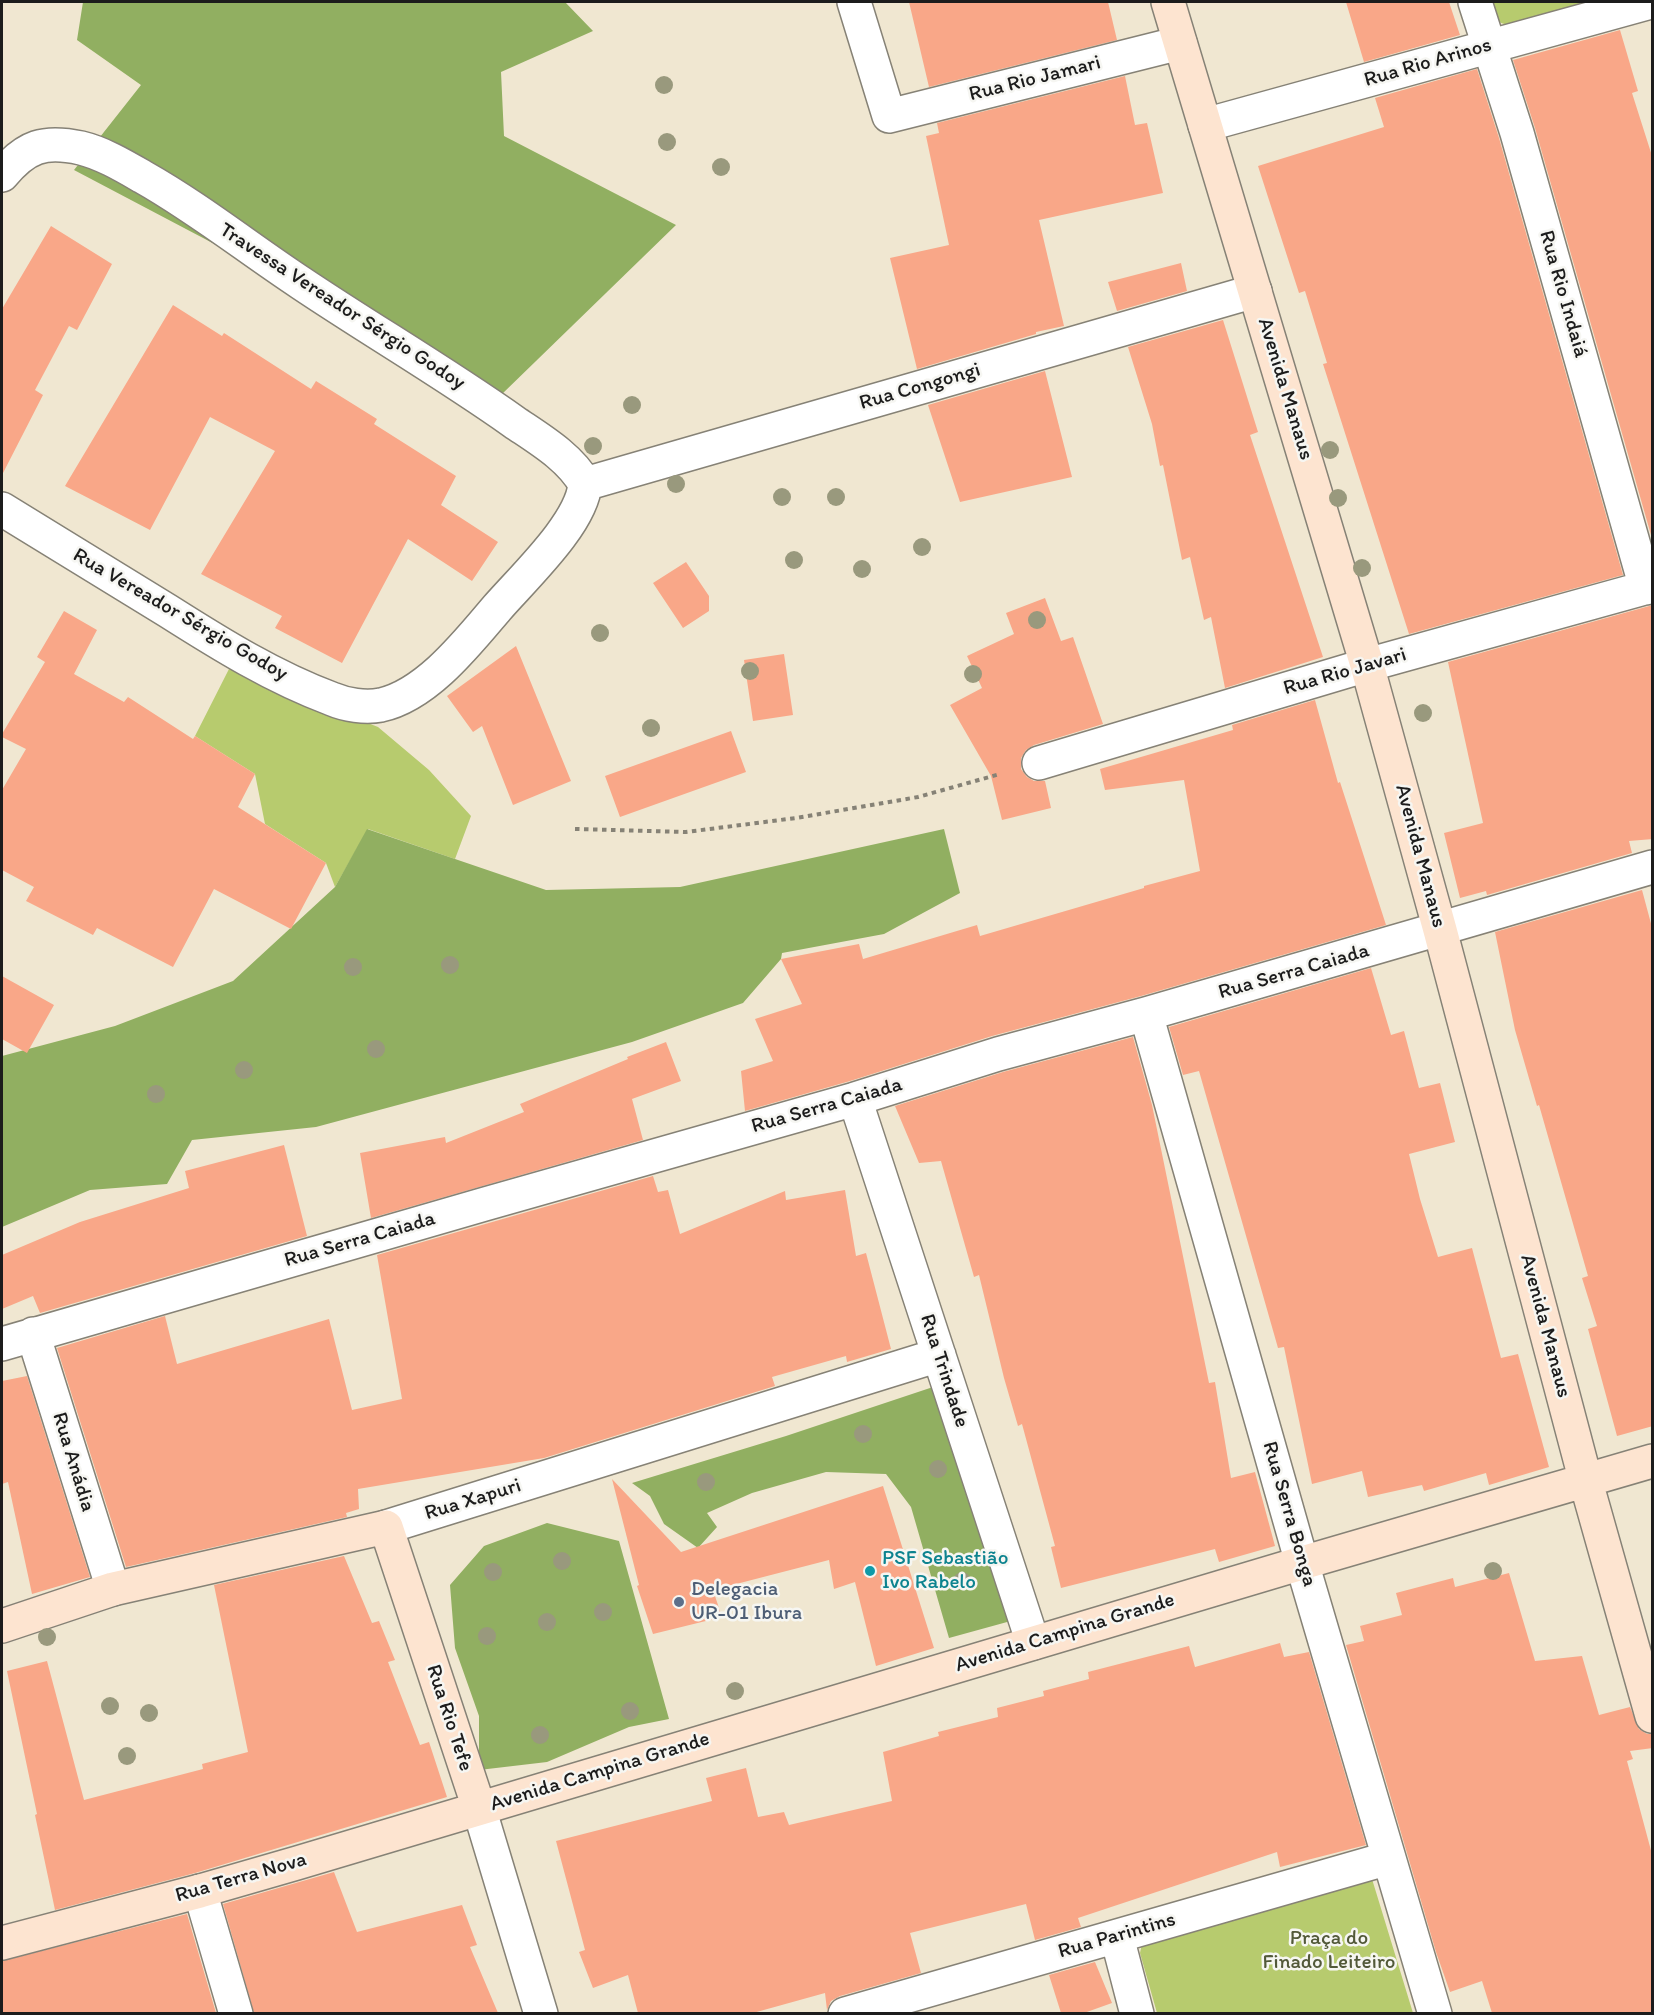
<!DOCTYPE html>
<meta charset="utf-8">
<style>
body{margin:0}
#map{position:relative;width:1654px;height:2015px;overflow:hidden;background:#f0e7d1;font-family:Itim,sans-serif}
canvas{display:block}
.frame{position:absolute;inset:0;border:3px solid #1c1c1c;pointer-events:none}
</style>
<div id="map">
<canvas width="1654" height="2015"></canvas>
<div class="frame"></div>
</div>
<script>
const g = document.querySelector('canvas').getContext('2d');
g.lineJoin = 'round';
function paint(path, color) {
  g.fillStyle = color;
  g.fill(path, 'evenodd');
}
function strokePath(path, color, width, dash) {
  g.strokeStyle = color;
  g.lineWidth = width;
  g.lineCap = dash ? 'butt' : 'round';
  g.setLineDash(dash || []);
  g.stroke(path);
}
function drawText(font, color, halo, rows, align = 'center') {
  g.font = font + ' Itim,sans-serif';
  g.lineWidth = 5;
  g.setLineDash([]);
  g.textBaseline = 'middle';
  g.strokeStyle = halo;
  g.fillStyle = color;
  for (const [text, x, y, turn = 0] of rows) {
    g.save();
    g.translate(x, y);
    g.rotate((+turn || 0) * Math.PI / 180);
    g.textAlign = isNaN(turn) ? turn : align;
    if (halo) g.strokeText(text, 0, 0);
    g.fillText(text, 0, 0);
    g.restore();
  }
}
paint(new Path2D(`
 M1486,2h123l-97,24c-18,-3 -18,-10 -26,-24z
 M229,669l149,58 51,43 42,46 -16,43 -87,-30 -33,58 -9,-24 -61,-39 -10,-50 -60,-38z
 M1372,1879l41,134h-256l-17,-60 2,-9z`), '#b7cb6e');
paint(new Path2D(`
 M83,2h482l28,29 -92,41 3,64 172,89 -175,170 -427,-225 67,-85 -64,-45z
 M367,829l179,61 134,-3 264,-58 16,64 -76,41 -102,19 -1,6 -38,44 -111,39 -316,85 -124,13 -25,44 -77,6 -88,37v-171l113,-30 118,-45 102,-94z
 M945,1383l73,236 -69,19 -38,-131 -25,-33 -60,-2 -74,21 -45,20 10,14 -19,21 -34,-24 -14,-28 -18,-13 154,-47z
 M547,1523l72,18 50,178 -40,8 -82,35 -68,8v-54l-24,-68 -5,-63 34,-39z`), '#91af61');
paint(new Path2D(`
 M909,2h199l9,38 -188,47z
 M1346,2h103l11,33 -96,27z
 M1620,30l18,61 -6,2 21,66v383l-118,-414 -22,-68z
 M1477,69l22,69 124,437 -214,59 -86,-270 4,-1 -22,-72 -6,2 -41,-127 126,-39 -9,-29z
 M1125,76l10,49 12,-2 16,70 -124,27 25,106 -28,6v2l-119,35 -27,-111 59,-13 -23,-109 13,-3 -2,-10z
 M51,226l61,38 -35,66 -8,-4 -34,64 8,5 -41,80v-166z
 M1181,263l6,28 -70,20 -9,-29z
 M173,305l49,31 2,-3 87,56 5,-8 61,38 -3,5 82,52 -15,29 57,37 -26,39 -64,-42 -66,124 -67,-35 7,-12 -81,-42 74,-123 -65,-34 -60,113 -85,-44z
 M1223,320l35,112 -8,3 73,222 -98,31 -14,-71 -7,3 -14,-63 -8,3 -19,-95 -3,1 -8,-42 -24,-77z
 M1045,371l27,106 -112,25 -32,-97z
 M686,562l23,34v15l-26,17 -30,-45z
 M1045,598l16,43 12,-4 30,87 -69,21 -8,5 -5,8v11l6,8 7,4h11l6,27 -49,12 -11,-44 -41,-71 32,-17 -15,-32 47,-22 -8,-21z
 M1653,605v234l-24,2 3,12 -145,42 -1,-4 -26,7 -16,-65 39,-10 -35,-161z
 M64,611l33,19 -23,44 50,28 4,-5 65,42 2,-3 60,38 -17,33 88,56 -35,66 -77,-40 -41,78 -76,-39 -4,7 -67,-34 8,-14 -32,-17v-80l24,-41 -24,-12v-3l43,-72 -8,-5z
 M516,646l55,135 -58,24 -31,-79 -9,6 -26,-36z
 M784,654l9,61 -40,6 -9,-61z
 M1315,700l23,83 2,-1 46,143 -245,71 -149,40 -142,45 -105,30 -4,-40 32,-10 -18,-42 47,-15 -21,-45 78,-15 4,15 114,-34 3,11 164,-48v-2l56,-15 -16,-91 -79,10 -5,-21 133,-39 -1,-5z
 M731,731l15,41 -126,45 -15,-41z
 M1642,890l11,41v495l-36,10 -29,-107 9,-3 -15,-48 6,-2 -49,-171 -2,1 -22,-76 -20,-98z
 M1371,968l20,67 13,-4 15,57 21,-5 15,59 -46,12 11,45 18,58 34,-9 29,110 17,-4 31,113 -60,18 -3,-12 -62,18 -2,-6 -54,12 -6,-26 -50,13 -28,-137 -6,1 -79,-277 -16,4 -14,-48z
 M2,976l52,29 -27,48 -25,-14z
 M1133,1037l19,68 57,278 6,-1 16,96 24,-6 20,74 -56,16 -4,-13 -154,39 -10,-41 4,-1 -33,-122 -4,2 -14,-48 -25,-103 -5,2 -33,-116 -22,2 -24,-57 108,-34z
 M666,1042l15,39 -49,18 11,41 -272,78 -11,-65 85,-16 1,6 78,-31 -4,-8 108,-45 -1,-2z
 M284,1145l23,91 -267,77 -7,-17 -31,13v-54l78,-33 109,-34 -4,-17z
 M653,1176l5,16 10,-2 12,44 105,-43 1,9 59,-10 11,66 10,-3 25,96 -44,13 -1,-6 -74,21 3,9 -231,72 -186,31 1,20 -13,4 1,4 -221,50 -69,-219 108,-32 12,48 152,-45 23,91 50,-11 -25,-144z
 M27,1376l63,201 -58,17 -24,-112 -6,2v-103z
 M612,1479l69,73 202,-66 51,162 -58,18 -21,-84 -21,7 -5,-29 -116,30 9,27 -69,17 -16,-48 2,-1z
 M344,1556l28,67 7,-2 16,39 -7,2 32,83 9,-3 18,55 -252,76 -140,37 -20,-95 2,-1 -30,-143 40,-10 37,139 119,-31 -1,-5 46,-12 -34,-167z
 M1509,1573l26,88 47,-5 17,59 31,-8 9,22 8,5h6v14l-23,3 3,8 -6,2 26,97v155h-161l-10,-32 -32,11 -14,-40 -90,-307 18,-4 -4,-15 42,-11 -6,-22 57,-15 2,9z
 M1280,1643l4,14 25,-5 57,193 -86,22 -3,-15 -199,66 3,9 -46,13 -9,-36 -116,29 11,40 -81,23 -9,5 -4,9 -2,-17 -72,20h-115l-10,-38 -35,13 -14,-36 6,-2 -29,-109 156,-40 -6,-23 40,-10 12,49 26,-5 5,13 103,-24 -9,-49 56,-16 -1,-4 60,-15 -1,-9 47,-12 -1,-5 46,-12 -1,-7 101,-26 6,21z
 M334,1872l23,60 105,-27 15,40 -7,2 28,66h-244l-31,-109z
 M187,1914l29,99h-214v-52z
 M1095,1962l17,41 -28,10h-23l-12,-38z`), '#f9a788');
const minor = new Path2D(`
 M854,2l35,114 291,-73
 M1475,2l42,131 129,455
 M1205,125l446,-123
 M2,175c24,-29 42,-35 79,-27 21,5 43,18 62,29 55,31 105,71 158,106 70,47 144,90 213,139 25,17 56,35 71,62
 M585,484l670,-193
 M2,509c55,34 110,68 166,102 52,33 105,66 164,88 14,6 33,9 49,6 46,-10 87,-63 116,-97 27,-31 85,-85 88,-124
 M1039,763l328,-98 285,-79
 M1146,1014l156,549 133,451
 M855,1099l178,544
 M33,1334l80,255
 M2,1344l483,-140 370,-105 143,-45 148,-40 506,-147
 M386,1527l553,-172
 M479,1808l62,206
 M200,1891l36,123
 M1117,1937l20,77
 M845,2014l544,-156`);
const secondary = new Path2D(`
 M1168,2l199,663 73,265 146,552 66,234
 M2,1626l111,-37 273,-62 93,281
 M2,1943l198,-52 97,-28 1005,-300 350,-102`);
strokePath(minor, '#868276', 36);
strokePath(secondary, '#868276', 36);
strokePath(new Path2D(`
 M575,829l111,3 110,-14 122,-21 82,-23`), '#868276', 4, [4.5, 4.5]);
strokePath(minor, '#fff', 33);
strokePath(secondary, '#fde4d0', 33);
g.fillStyle = '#99997d';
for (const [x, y] of [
 [664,85],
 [667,142],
 [721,167],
 [632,405],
 [593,446],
 [1330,450],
 [676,484],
 [782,497],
 [836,497],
 [1338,498],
 [922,547],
 [794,560],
 [1362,568],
 [862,569],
 [1037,620],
 [600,633],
 [750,671],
 [973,674],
 [1423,713],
 [651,728],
 [450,965],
 [353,967],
 [376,1049],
 [244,1070],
 [156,1094],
 [863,1434],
 [938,1469],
 [706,1482],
 [562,1561],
 [1493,1571],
 [493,1572],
 [962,1581],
 [603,1612],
 [547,1622],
 [487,1636],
 [47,1637],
 [735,1691],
 [110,1706],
 [630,1711],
 [149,1713],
 [540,1735],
 [127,1756]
]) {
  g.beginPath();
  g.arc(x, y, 9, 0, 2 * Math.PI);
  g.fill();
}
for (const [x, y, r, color] of [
 [870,1571,6,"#0f9aa8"],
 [679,1602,6,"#5c6f8a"]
]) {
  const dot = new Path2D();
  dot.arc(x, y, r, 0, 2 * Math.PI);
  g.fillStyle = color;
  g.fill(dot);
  strokePath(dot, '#f6f6f2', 2);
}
drawText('21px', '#1c1c1c', '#f6f6f2', [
 ["Rua Rio Arinos",1428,63,-16],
 ["Rua Rio Jamari",1035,79,-14],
 ["Rua Rio Indaiá",1563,294,74],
 ["Travessa Vereador Sérgio Godoy",342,307,33],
 ["Rua Congongi",920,387,-16],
 ["Avenida Manaus",1285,389,73],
 ["Rua Vereador Sérgio Godoy",180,615,30],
 ["Rua Rio Javari",1345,672,-16],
 ["Avenida Manaus",1420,856,75],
 ["Rua Serra Caiada",1294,972,-16],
 ["Rua Serra Caiada",827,1106,-16],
 ["Rua Serra Caiada",360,1240,-16],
 ["Avenida Manaus",1545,1326,75],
 ["Rua Trindade",944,1371,72],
 ["Rua Anádia",73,1462,73],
 ["Rua Xapuri",473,1500,-17],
 ["Rua Serra Bonga",1289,1514,74],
 ["Avenida Campina Grande",1065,1633,-17],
 ["Rua Rio Tefe",449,1718,72],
 ["Avenida Campina Grande",600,1772,-17],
 ["Rua Terra Nova",241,1878,-16],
 ["Rua Parintins",1117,1936,-16]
]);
drawText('21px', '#0d838f', '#f6f6f2', [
 ["PSF Sebastião",882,1559],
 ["Ivo Rabelo",882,1583]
], 'left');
drawText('21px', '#4e5e75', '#f6f6f2', [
 ["Delegacia",691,1590],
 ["UR-01 Ibura",691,1614]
], 'left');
drawText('21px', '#525939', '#f6f6f2', [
 ["Praça do",1329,1939],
 ["Finado Leiteiro",1329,1963]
]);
</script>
